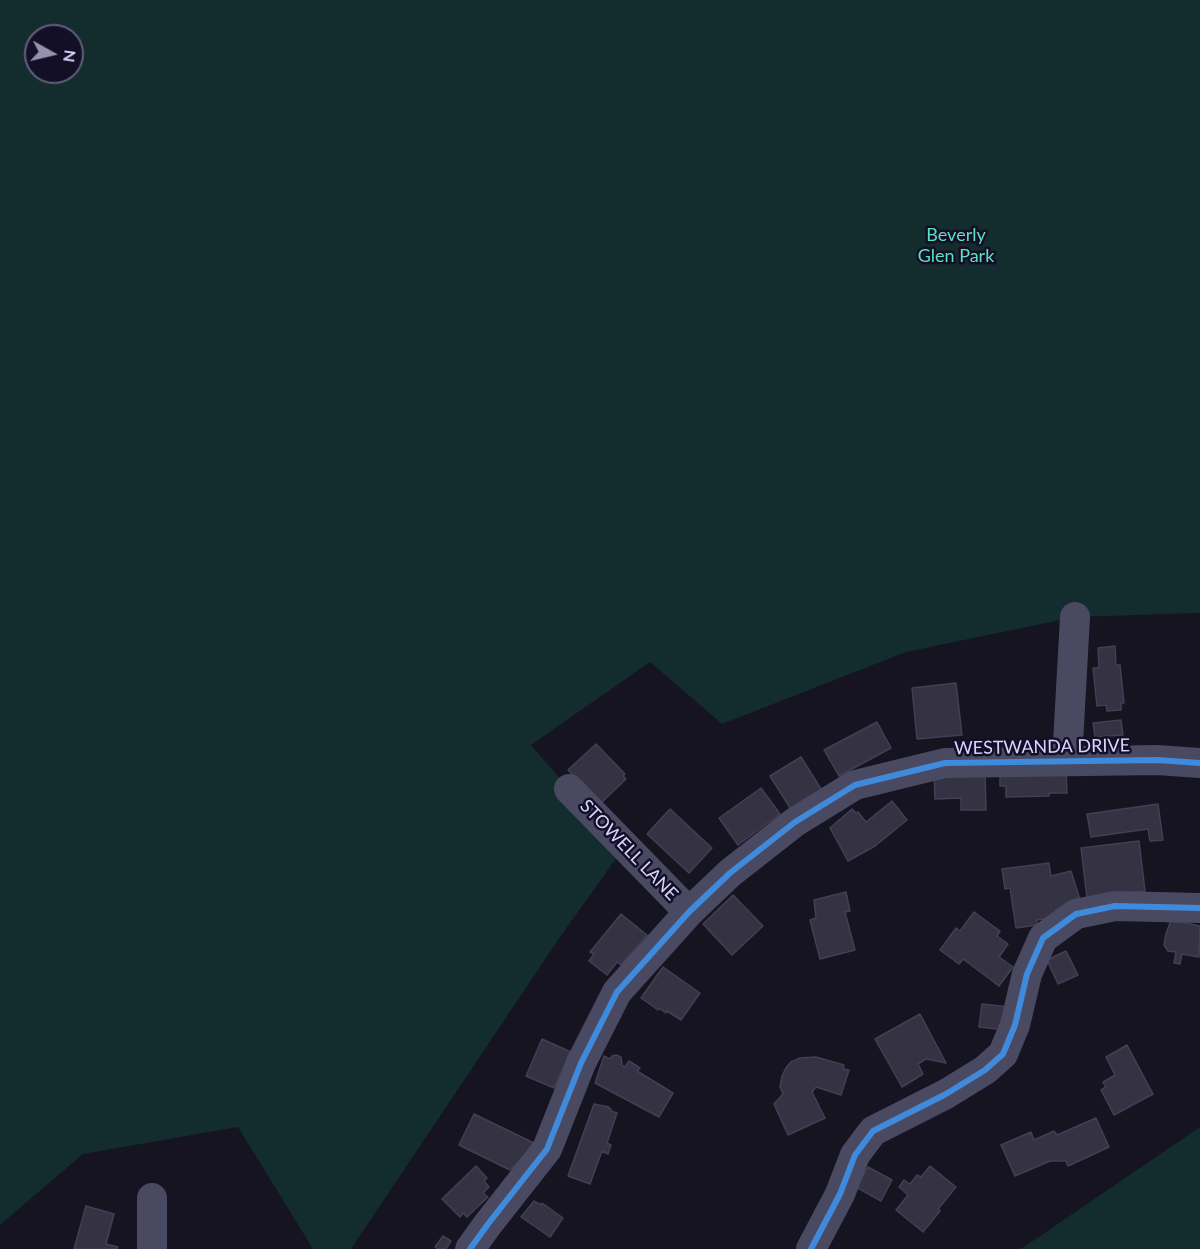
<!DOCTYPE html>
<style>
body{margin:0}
#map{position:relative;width:1200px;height:1249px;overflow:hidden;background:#161421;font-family:Lato,sans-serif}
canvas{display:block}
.north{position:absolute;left:24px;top:24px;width:60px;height:60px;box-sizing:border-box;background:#130f26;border:2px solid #625e7d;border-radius:50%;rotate:98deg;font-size:16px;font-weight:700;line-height:24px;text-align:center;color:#d9d4ff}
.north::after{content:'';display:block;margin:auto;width:21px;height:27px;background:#9591b1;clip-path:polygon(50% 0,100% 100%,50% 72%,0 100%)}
</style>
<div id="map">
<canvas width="1200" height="1249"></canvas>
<div class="north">N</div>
</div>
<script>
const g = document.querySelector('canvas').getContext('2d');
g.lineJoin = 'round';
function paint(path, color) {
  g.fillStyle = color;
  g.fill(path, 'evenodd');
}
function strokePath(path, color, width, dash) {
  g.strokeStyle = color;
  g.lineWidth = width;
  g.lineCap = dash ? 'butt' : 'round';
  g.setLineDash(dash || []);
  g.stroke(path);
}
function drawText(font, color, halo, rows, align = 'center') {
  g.font = font + ' Lato,sans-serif';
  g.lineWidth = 5;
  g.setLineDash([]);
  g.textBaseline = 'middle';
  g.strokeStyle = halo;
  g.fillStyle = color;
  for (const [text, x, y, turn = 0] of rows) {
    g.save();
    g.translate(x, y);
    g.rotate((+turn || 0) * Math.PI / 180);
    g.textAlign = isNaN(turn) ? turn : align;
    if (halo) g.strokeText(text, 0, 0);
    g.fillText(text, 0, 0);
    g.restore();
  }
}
paint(new Path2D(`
 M0,0h1200v613l-125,4 -169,35 -184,72 -72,-62 -119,83 38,44 56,57 -65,91 -209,312h-38l-75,-122 -155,27 -83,71zM36,36h36v36h-36z
 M1200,1127v122h-179z`), '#132c2d');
const building = new Path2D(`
 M1115,646l1,19h4l4,38h-3v7l-14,1 -1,-6 -9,1 -4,-38h6l-1,-20z
 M956,683l6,52 -45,4 -5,-51z
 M1121,720l2,15 -28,2 -2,-14z
 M877,722l14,26 -52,28 -15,-26z
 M596,744l29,30 -2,2 3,3 -25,24 -33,-33z
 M801,757l22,35 -31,19 -22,-35z
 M1066,770l1,23h-18v3l-43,1v-11h-6v-12z
 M985,772l1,38h-25v-12l-26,1 -1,-26z
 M761,788l19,26 -42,31 -19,-27z
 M892,801l15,19 -32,26 -27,15 -18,-33 22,-19 4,4 2,-1 8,10z
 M1158,804l5,36 -13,1 -2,-12 -57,8 -4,-23z
 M670,809l42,39 -23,25 -42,-39z
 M1139,841l6,50 -58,7 -6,-50z
 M1049,863l2,13 20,-5 10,32 -25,6 1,8 -20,3v5l-21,3 -6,-40 -5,1 -3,-20z
 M846,892l4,19 -5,1 10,38 -35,9 -10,-39 6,-2 -2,-18z
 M733,895l30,31 -31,29 -29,-31z
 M974,912l26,19 -3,5 11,8 -9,13 14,10 -14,19 -36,-27 -4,5 -19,-14 16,-22 4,3z
 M621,914l26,21 -26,30 -4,-3 -10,13 -18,-14 5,-7 -4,-2z
 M1171,920l29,6 -1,31 -17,-3 -2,10 -6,-1 2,-11 -8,-1 -4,-6 2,-11z
 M1066,951l12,24 -20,9 -11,-24z
 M663,967l37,26 -19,27 -14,-9 -1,2 -7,-5 -1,2 -17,-12z
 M982,1004l28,3 -3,23 -28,-3z
 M920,1014l26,49 -20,-4 -8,5 5,10 -21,13 -27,-48z
 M542,1039l29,13 -17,36 -28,-12z
 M1127,1045l26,49 -39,21 -13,-25 5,-3 -3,-5 12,-7 -9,-18z
 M616,1055l5,2 1,8 3,2 4,-6 11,7 -3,3 36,22 -14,24 -64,-34 9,-27 6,3 2,-3z
 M816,1057l28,8 -1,4 6,1 -8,25 -25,-8 -4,5 13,26 -37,17 -14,-31 9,-10 -3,-7 2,-11 4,-8 5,-6 9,-4z
 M594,1104l15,3 -1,1 3,1v2l6,2 -10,30 4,2 -3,9 -6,-3 -12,33 -22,-8z
 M474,1114l62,30 -26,26 -51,-25z
 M1096,1118l13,29 -41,19 -2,-5h-16l-35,15 -14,-31 30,-13 3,8 20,-9 3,4z
 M476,1166l11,12 -3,3 5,6 -6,6 5,4 -21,20 -4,-4 -3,4 -18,-18z
 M930,1166l26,21 -18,22 2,2 -17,21 -27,-22 12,-15 -9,-8 5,-7 6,4 7,-9 4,2z
 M868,1167l24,13 -11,21 -25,-14z
 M534,1201l7,4 1,-2 21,15 -13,19 -29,-20z
 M86,1206l28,8 -8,30 12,3 -1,2h-43z
 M443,1236l8,5 -5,8h-8l-3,-2z`);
paint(building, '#343243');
strokePath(building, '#433f54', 1.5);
strokePath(new Path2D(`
 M1067,761l8,-144
 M569,789l120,123
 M152,1198v51
 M470,1249l18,-25 59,-75 34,-86 36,-71 72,-80 41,-39 65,-51 60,-37 90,-22 212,-3 43,3
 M811,1249l29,-55 15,-39 18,-24 73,-37 39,-24 18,-16 12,-29 12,-51 16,-36 33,-24 39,-8 85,2`), '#4a4962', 30);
strokePath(new Path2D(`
 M470,1249l18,-25 59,-75 34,-86 36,-71 72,-80 41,-39 65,-51 60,-37 90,-22 212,-3 43,3
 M811,1249l29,-55 15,-39 18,-24 73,-37 39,-24 18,-16 12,-29 12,-51 16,-36 33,-24 39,-8 85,2`), '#408adc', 6);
drawText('18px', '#5fe0c0', '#130f26', [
 ["Beverly",956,235],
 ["Glen Park",956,256]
]);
drawText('18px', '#d9d4ff', '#130f26', [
 ["WESTWANDA DRIVE",1042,747,-1],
 ["STOWELL LANE",629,850,46]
]);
</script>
